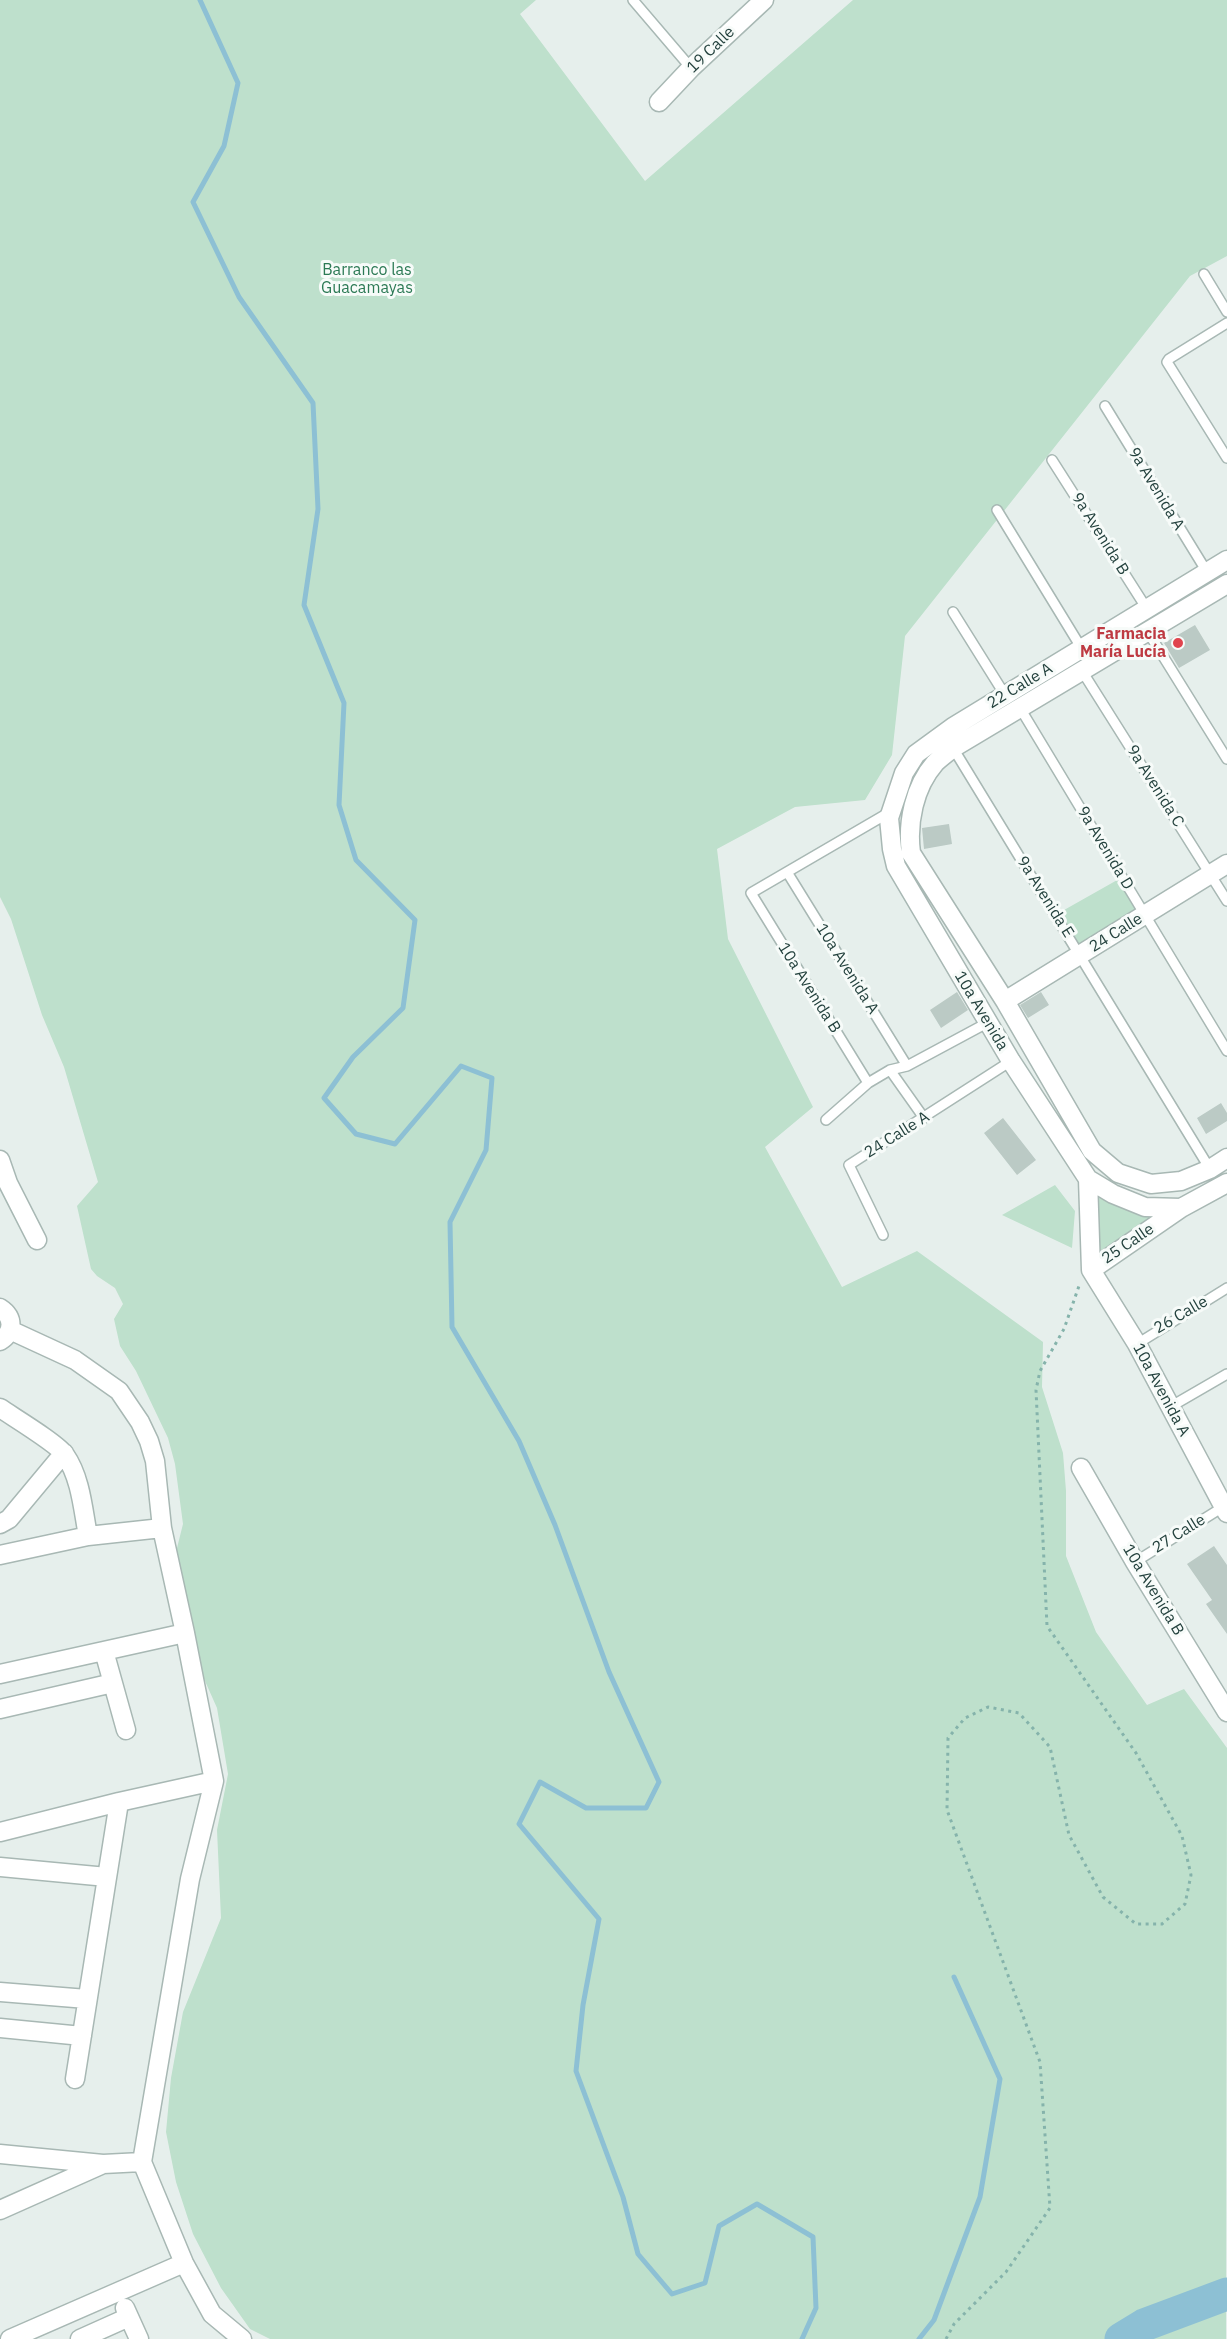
<!DOCTYPE html>
<meta charset="utf-8">
<style>
body{margin:0}
canvas{display:block;background:#e6efec}
</style>
<canvas width="1227" height="2339"></canvas>
<script>
const g = document.querySelector('canvas').getContext('2d');
g.lineJoin = 'round';
function paint(path, color) {
  g.fillStyle = color;
  g.fill(path, 'evenodd');
}
function strokePath(path, color, width, dash) {
  g.strokeStyle = color;
  g.lineWidth = width;
  g.lineCap = dash ? 'butt' : 'round';
  g.setLineDash(dash || []);
  g.stroke(path);
}
function drawText(font, color, halo, rows, align = 'center') {
  g.font = font + ' "IBM Plex Sans",sans-serif';
  g.lineWidth = 6;
  g.setLineDash([]);
  g.textBaseline = 'middle';
  g.strokeStyle = halo;
  g.fillStyle = color;
  for (const [text, x, y, turn = 0] of rows) {
    g.save();
    g.translate(x, y);
    g.rotate((+turn || 0) * Math.PI / 180);
    g.textAlign = isNaN(turn) ? turn : align;
    if (halo) g.strokeText(text, 0, 0);
    g.fillText(text, 0, 0);
    g.restore();
  }
}
paint(new Path2D(`
 M0,0h536l-16,14 125,167 208,-181h374v256l-37,20 -285,360 -13,119 -27,45 -70,7 -78,42 11,90 85,168 -48,40 77,140 75,-36 126,91 -1,45 21,66 3,38v65l30,76 51,73 37,-16 43,59 -1,591h-956l-20,-10 -29,-41 -28,-54 -17,-52 -10,-50 5,-54 12,-66 38,-94 -4,-88 11,-56 -11,-66 -16,-36 -30,-100 12,-48 -8,-60 -7,-26 -32,-67 -16,-25 -6,-27 9,-15 -8,-16 -18,-12 -6,-7 -14,-63 21,-24 -34,-115 -22,-52 -31,-96 -11,-22z
 M1119,879l24,38 -57,37 -29,-40z
 M1055,1185l20,26 -3,37 -70,-33z
 M1096,1191l63,23 -64,44z`), '#bee0cc');
strokePath(new Path2D(`
 M200,0l38,83 -14,63 -31,56 46,95 74,106 5,106 -14,96 40,98 -5,102 17,55 59,60 -12,88 -50,49 -29,41 32,36 39,10 66,-78 31,12 -6,72 -36,72 2,105 67,114 36,84 54,147 50,110 -13,26h-60l-46,-26 -21,42 80,95 -16,86 -7,66 47,126 15,57 34,40 33,-11 14,-57 38,-22 56,33 3,71 -14,31
 M919,2339l15,-19 46,-123 20,-118 -46,-102`), '#8dc0d4', 5);
strokePath(new Path2D(`
 M1121,2339l23,-14 83,-31`), '#8dc0d4', 33);
paint(new Path2D(`
 M1195,625l15,25 -31,18 -15,-25z
 M949,824l3,20 -28,5 -2,-21z
 M957,992l11,18 -27,18 -11,-18z
 M1041,992l8,13 -21,13 -8,-13z
 M1221,1103l6,10v8l-21,13 -9,-16z
 M1003,1118l33,42 -19,15 -33,-42z
 M1214,1546l13,19v69l-21,-30 6,-4 -25,-36z`), '#bbcac5');
const lane = new Path2D(`
 M633,0l58,68
 M1204,274l23,38
 M1227,323l-58,36 -2,3 60,96
 M1105,406l102,166
 M1052,460l95,149
 M997,510l85,139
 M953,612l52,83
 M1148,632l79,127
 M1082,671l145,230
 M1020,708l207,343
 M953,748l257,421
 M787,872l120,194
 M890,1070l34,48
 M868,1083l-117,-190 139,-81
 M826,1120l42,-37 22,-13 17,-4 80,-43
 M883,1235l-34,-70 162,-104
 M1137,1344l90,-56
 M1170,1407l57,-33
 M1135,1562l88,-55`);
const street = new Path2D(`
 M659,102l32,-34 73,-68
 M1227,560l-274,167 -37,27 -12,19 -15,45 3,31 4,17 115,195 77,118 25,15 32,13 36,1 46,-25
 M1227,584l-274,164c-6,5 -13,10 -18,15 -21,24 -28,60 -24,90l94,148 87,150 26,22 33,11 30,-3 29,-12 17,-11
 M1005,1001l222,-137
 M0,1160l8,23 29,57
 M1088,1179l3,91
 M1091,1270l46,74 90,169
 M1091,1270l90,-62
 M0,1308c14,9 14,24 0,33
 M10,1330l65,30 44,31 21,31 9,19 6,20 7,67 23,105 29,148 -24,98 -48,283 42,101 28,51 30,25
 M0,1408c13,9 58,36 65,47 16,23 18,55 23,81
 M1081,1468l54,94 92,150
 M0,1524l9,-5 55,-66
 M0,1555l88,-19 74,-8
 M104,1651l22,79
 M0,1674l185,-41
 M0,1709l113,-26
 M0,1832l119,-30 95,-21
 M0,1867l107,10
 M0,1992l87,7
 M0,2028l82,8
 M75,2079l44,-277
 M0,2154l103,10 39,-2
 M0,2210l101,-45
 M125,2308l14,31
 M10,2339l174,-76
 M80,2339l49,-22`);
strokePath(lane, '#a8b8b4', 12);
strokePath(street, '#a8b8b4', 21);
strokePath(new Path2D(`
 M946,2339l8,-15 52,-52 44,-64 -10,-146 -93,-252 1,-72 17,-20 23,-11 31,6 31,34 19,88 34,62 33,27h26l23,-20 6,-29 -9,-39 -46,-83 -89,-127 -11,-236 4,-19 24,-42 15,-43`), '#85b3ab', 3, [3, 4.5]);
strokePath(lane, '#fff', 9);
strokePath(street, '#fff', 18);
for (const [x, y, r, color] of [
 [1178,643,6,"#e0444e"]
]) {
  const dot = new Path2D();
  dot.arc(x, y, r, 0, 2 * Math.PI);
  g.fillStyle = color;
  g.fill(dot);
  strokePath(dot, '#f7fbf9', 2);
}
drawText('16px', '#24423e', '#f7fbf9', [
 ["19 Calle",711,50,-44],
 ["9a Avenida A",1156,489,59],
 ["9a Avenida B",1100,534,58],
 ["22 Calle A",1020,686,-31],
 ["9a Avenida C",1155,786,58],
 ["9a Avenida D",1105,848,59],
 ["9a Avenida E",1045,897,58],
 ["24 Calle",1116,933,-32],
 ["10a Avenida A",847,969,58],
 ["10a Avenida B",809,988,58],
 ["10a Avenida",981,1011,59],
 ["24 Calle A",897,1135,-32],
 ["25 Calle",1128,1244,-34],
 ["26 Calle",1181,1315,-30],
 ["10a Avenida A",1161,1390,62],
 ["27 Calle",1179,1534,-32],
 ["10a Avenida B",1153,1590,59]
]);
drawText('16px', '#2c7a55', '#f7fbf9', [
 ["Barranco las",367,270],
 ["Guacamayas",367,288]
]);
drawText('bold 16px', '#be3a42', '#f7fbf9', [
 ["Farmacia",1166,634],
 ["María Lucía",1166,652]
], 'right');
</script>
